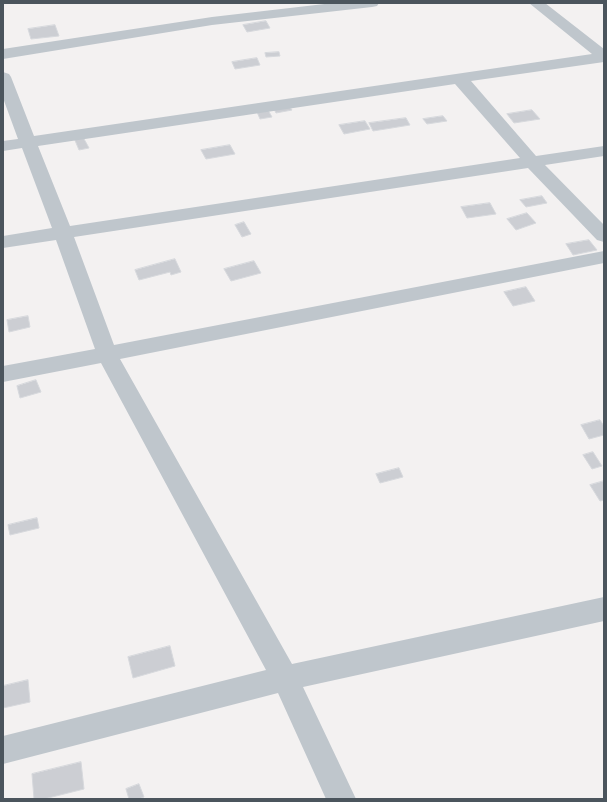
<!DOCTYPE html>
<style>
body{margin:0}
#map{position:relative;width:607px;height:802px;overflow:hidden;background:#f3f1f1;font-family:Raleway,sans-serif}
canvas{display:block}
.frame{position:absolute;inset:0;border:4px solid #4b555d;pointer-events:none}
</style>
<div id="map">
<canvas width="607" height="802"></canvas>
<div class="frame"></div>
</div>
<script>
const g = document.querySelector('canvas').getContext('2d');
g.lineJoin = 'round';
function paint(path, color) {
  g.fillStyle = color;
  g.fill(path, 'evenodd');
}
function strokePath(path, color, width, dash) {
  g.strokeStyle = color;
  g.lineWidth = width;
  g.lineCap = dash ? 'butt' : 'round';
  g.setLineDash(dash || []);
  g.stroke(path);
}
const building = new Path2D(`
 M266,21l4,7 -23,4 -4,-7z
 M55,25l4,11 -28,3 -3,-10z
 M279,52l1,4 -14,1 -1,-4z
 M257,58l3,7 -25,4 -3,-7z
 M289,106l3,4 -16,3 -2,-4z
 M268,110l4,7 -12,2 -3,-7z
 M532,110l8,9 -26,4 -7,-9z
 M443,116l4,5 -20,3 -4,-5z
 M406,118l4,7 -37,6 -4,-8z
 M365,121l5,8 -26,5 -5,-9z
 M83,137l6,11 -10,2 -5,-12z
 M230,145l5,9 -29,5 -5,-9z
 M542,196l5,7 -21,4 -6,-7z
 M490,203l6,11 -29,4 -6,-11z
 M527,213l9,10 -20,7 -9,-11z
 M244,222l7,12 -9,3 -7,-12z
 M589,240l8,10 -24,5 -7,-11z
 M175,259l6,13 -10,3 -1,-3 -31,8 -4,-10z
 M254,261l7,12 -30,8 -7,-12z
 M526,287l9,14 -22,5 -9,-14z
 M28,316l2,11 -21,5 -2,-12z
 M36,380l5,12 -21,6 -3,-12z
 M600,420l4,6v9l-15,4 -8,-14z
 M593,452l9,14 -10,3 -9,-14z
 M399,468l4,9 -23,6 -4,-9z
 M604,481v19l-4,1 -10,-16z
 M37,518l2,10 -29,7 -2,-10z
 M170,646l5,20 -42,12 -5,-21z
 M28,680l2,22 -27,6v-22z
 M81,762l3,27 -40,10h-10l-2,-25z
 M139,784l5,13 -5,2h-10l-3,-10z`);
paint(building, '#ccced3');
strokePath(building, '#d6d8dc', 1);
paint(new Path2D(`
 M333,3h46l-2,3 -5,1 -160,18 -209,34v-10l209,-32z
 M529,3h16l59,46v13l-133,19 65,75 68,-10v10l-59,9 59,60v17l-7,-2 -69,-72 -454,69 40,108 490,-94v12l-484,96 172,305 312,-67v24l-301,66 53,112h-30l-48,-106 -275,71v-28l263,-66 -165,-307 -98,19v-16l92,-17 -39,-109 -53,8v-12l49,-8 -30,-80 -19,3v-10l15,-2 -15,-41v-26l6,2 2,3 23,59 558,-82zM455,84l65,74 -450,68 -32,-80z`), '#bfc6cc');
</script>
